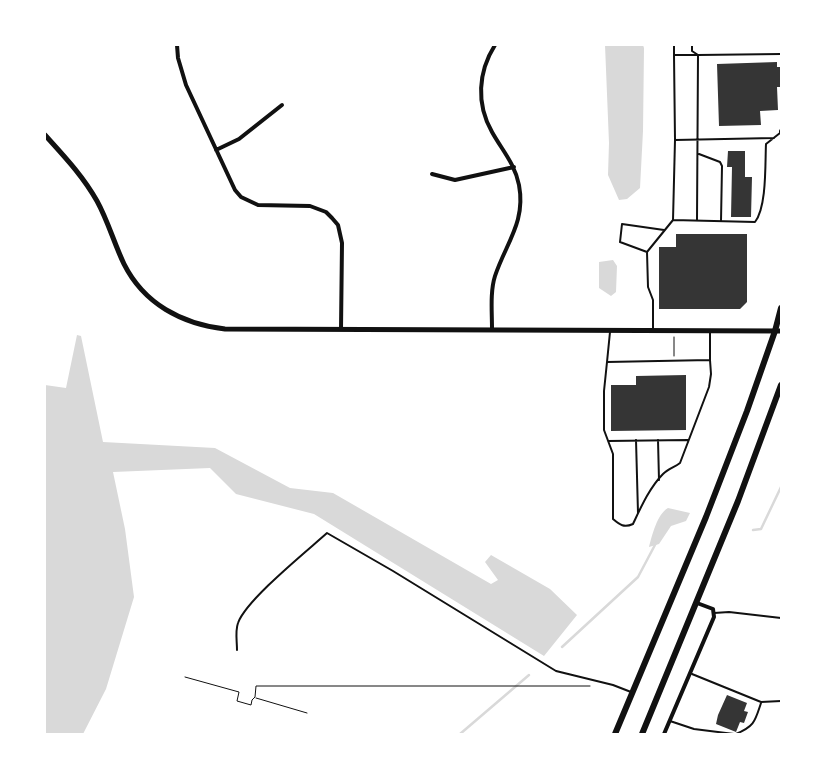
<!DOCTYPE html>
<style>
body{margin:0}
#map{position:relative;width:826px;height:779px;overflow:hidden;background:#fff;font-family:"Crimson Pro",serif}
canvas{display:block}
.frame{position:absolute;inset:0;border:46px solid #fff;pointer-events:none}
</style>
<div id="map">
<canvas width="826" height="779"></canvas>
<div class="frame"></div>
</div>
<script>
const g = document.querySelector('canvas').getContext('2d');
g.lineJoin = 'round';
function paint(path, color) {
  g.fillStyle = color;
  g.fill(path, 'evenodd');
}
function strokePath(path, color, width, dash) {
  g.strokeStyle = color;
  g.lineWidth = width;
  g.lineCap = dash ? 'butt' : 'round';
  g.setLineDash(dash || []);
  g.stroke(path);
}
paint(new Path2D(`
 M605,45h38l1,3 -1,83 -3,57 -13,11 -8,1 -11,-25 1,-32z
 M613,260l4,6 -1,26 -5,4 -12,-8v-26z
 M77,335l4,1 22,106 112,6 75,40 43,5 158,91 7,-4 -13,-18 6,-7 59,34 27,26 -33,41 -230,-142 -78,-20 -26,-26 -97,4 12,57 9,68 -28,92 -23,45h-38v-349l21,3z
 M668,508l22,5 -4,8 -15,5 -12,18 -10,3c3,-11 8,-33 19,-39z`), '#d9d9d9');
strokePath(new Path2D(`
 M753,530l8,-1 20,-42
 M562,647l76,-70 18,-34
 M460,734l69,-59`), '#d9d9d9', 2.5);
paint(new Path2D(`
 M777,62v5h4v20h-4l1,23 -18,1 1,14 -42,1 -2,-62z
 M728,151h17v26h7l-1,40h-20l1,-50h-5z
 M676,234h71v68l-7,7h-81v-62h17z
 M686,375v55l-75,1v-46h25v-9z
 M727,695l20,8 -3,8 4,1 -4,11 -4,-1 -4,10 -20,-8 2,-9z`), '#353535');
strokePath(new Path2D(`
 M674,337v19
 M185,677l54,15 -2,9 14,4 1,-5 3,-3 1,-11h334
 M256,698l51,15`), '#111', 1);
strokePath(new Path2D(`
 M674,45v10
 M692,45v6l6,4
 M675,140l-1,-85h24
 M699,154l21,8 2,4 -1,55
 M697,219l1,-164 83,-1
 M673,220l2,-80 99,-2
 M647,252l-27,-10 2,-18 42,6
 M653,330v-30l-5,-13 -1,-35 26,-32 82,2c12,-15 10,-59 11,-78l14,-11
 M610,332l-3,30 103,-2v-29
 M607,362l-3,29v39l9,24v65c7,6 11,9 20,5 8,-17 17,-37 30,-50 5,-5 12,-7 17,-11l29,-76 2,-13 -1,-14
 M636,440l2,73
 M658,440l1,40
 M608,441l80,-1
 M714,613l15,-1 52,6
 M237,650c0,-9 -2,-19 1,-27 8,-23 69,-72 89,-90l66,38 163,100 57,14 18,7
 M692,674l69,28 20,-1
 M670,721l24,8 40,5
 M736,734c19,-8 19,-13 25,-31`), '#111', 2);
strokePath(new Path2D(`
 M177,45l1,13 8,27 49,105 6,7 17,8 52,1 16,6 6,6 6,7 4,18 -1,86
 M781,132v-1
 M216,150l23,-11 43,-34
 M432,174l23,6 59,-13
 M492,329c0,-18 -2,-37 3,-53 11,-33 31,-54 24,-91 -4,-21 -17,-35 -27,-53 -16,-28 -14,-60 3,-87
 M664,734l50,-117 -1,-8 -16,-6`), '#111', 4);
strokePath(new Path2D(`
 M45,135c19,21 38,41 52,66 11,20 17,42 27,63 20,40 58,60 101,65l556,2`), '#111', 5);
strokePath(new Path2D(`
 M615,734l91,-217 41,-106 28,-80 6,-23
 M642,734l96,-233 43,-116`), '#111', 6);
</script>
